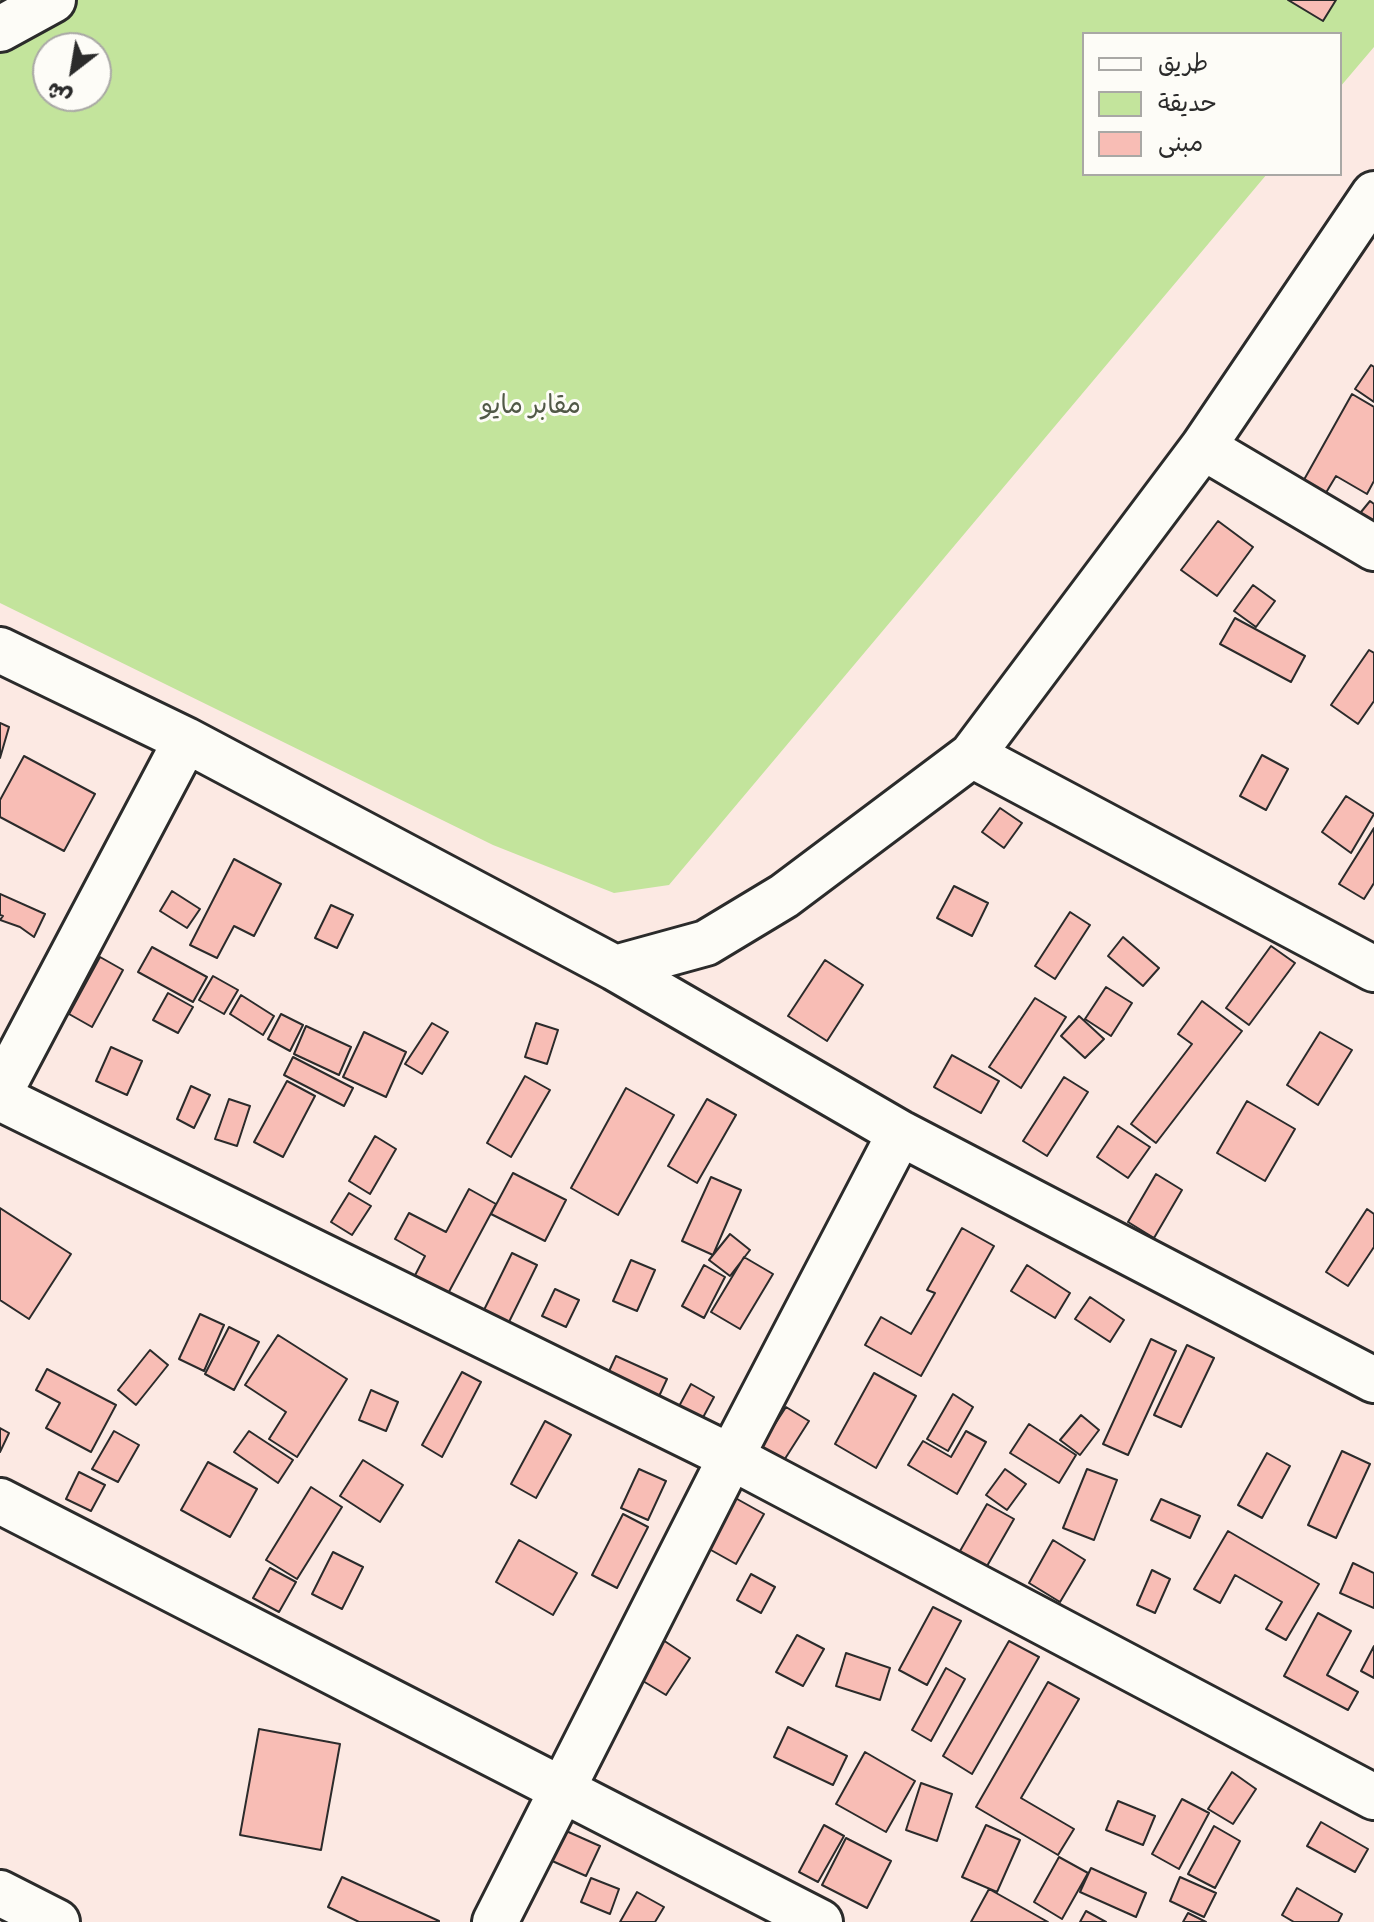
<!DOCTYPE html>
<meta charset="utf-8">
<style>
body{margin:0}
#map{position:relative;width:1374px;height:1922px;overflow:hidden;background:#fce9e3;font-family:Dekko,"Playpen Sans Arabic",sans-serif}
canvas{display:block}
.legend{position:absolute;left:1082px;top:32px;width:260px;height:144px;box-sizing:border-box;background:#fdfcf7;border:2px solid #a9a8a5;margin:0;padding:10px 14px;list-style:none;font-size:24px;color:#2b2b2b}
.legend li{display:flex;align-items:center;gap:16px;height:40px}
.legend b{width:40px;border:2px solid #a9a8a5}
.north{position:absolute;left:32px;top:32px;width:80px;height:80px;box-sizing:border-box;background:#fdfcf7;border:2px solid #a9a8a5;border-radius:50%;rotate:211deg;font-size:22px;font-weight:700;line-height:32px;text-align:center;color:#2b2b2b}
.north::after{content:'';display:block;margin:auto;width:28px;height:36px;background:#2b2b2b;clip-path:polygon(50% 0,100% 100%,50% 72%,0 100%)}
</style>
<div id="map">
<canvas width="1374" height="1922"></canvas>
<ul class="legend">
<li><b style="height:10px;background:#fdfcf7"></b>طريق</li>
<li><b style="height:22px;background:#c3e49c"></b>حديقة</li>
<li><b style="height:22px;background:#f8bdb5"></b>مبنى</li>
</ul>
<div class="north">ش</div>
</div>
<script>
const g = document.querySelector('canvas').getContext('2d');
g.lineJoin = 'round';
function paint(path, color) {
  g.fillStyle = color;
  g.fill(path, 'evenodd');
}
function strokePath(path, color, width, dash) {
  g.strokeStyle = color;
  g.lineWidth = width;
  g.lineCap = dash ? 'butt' : 'round';
  g.setLineDash(dash || []);
  g.stroke(path);
}
function drawText(font, color, halo, rows, align = 'center') {
  g.font = font + ' Dekko,"Playpen Sans Arabic",sans-serif';
  g.lineWidth = 6;
  g.setLineDash([]);
  g.textBaseline = 'middle';
  g.strokeStyle = halo;
  g.fillStyle = color;
  for (const [text, x, y, turn = 0] of rows) {
    g.save();
    g.translate(x, y);
    g.rotate((+turn || 0) * Math.PI / 180);
    g.textAlign = isNaN(turn) ? turn : align;
    if (halo) g.strokeText(text, 0, 0);
    g.fillText(text, 0, 0);
    g.restore();
  }
}
paint(new Path2D(`
 M0,0h1374v47l-34,40v-53h-256v140h183l-598,711 -55,8 -121,-48 -493,-242zM48,48h48v48h-48z`), '#c3e49c');
const building = new Path2D(`
 M1288,0h48l-13,21z
 M1371,365l3,2v35l-19,-13z
 M1352,394l22,13v74l-7,13 -31,-18 -18,30 -22,-12z
 M1370,501l4,3v38l-26,-14z
 M1218,521l35,26 -36,49 -36,-26z
 M1253,585l22,16 -19,26 -22,-16z
 M1235,618l70,38 -14,26 -71,-38z
 M1369,650l5,3v48l-16,23 -27,-19z
 M0,723l9,4 -9,31z
 M1262,755l26,14 -22,41 -26,-14z
 M24,756l71,38 -31,57 -64,-34v-17z
 M1346,796l28,18 -23,39 -29,-21z
 M1000,808l22,15 -18,25 -22,-16z
 M1374,828v55l-10,16 -25,-15z
 M234,859l47,25 -27,52 -20,-10 -17,32 -27,-13z
 M954,886l34,17 -16,33 -35,-18z
 M172,891l28,18 -13,19 -27,-17z
 M0,894l45,20 -11,23 -14,-10 -20,-7 3,-4 -3,-1z
 M331,905l22,10 -16,33 -22,-10z
 M1070,912l20,13 -35,54 -20,-13z
 M1123,937l36,31 -16,18 -35,-30z
 M1271,946l24,17 -46,62 -23,-17z
 M152,947l55,30 -14,25 -55,-30z
 M100,957l23,13 -31,57 -23,-13z
 M825,960l38,25 -36,56 -39,-25z
 M213,976l25,14 -14,24 -25,-14z
 M1106,987l26,16 -21,33 -26,-17z
 M168,993l25,14 -15,26 -25,-13z
 M241,995l33,21 -11,19 -33,-21z
 M1035,998l31,19 -45,71 -32,-21z
 M1202,1001l40,30 -86,112 -25,-19 61,-80 -14,-10z
 M281,1014l22,11 -13,26 -22,-12z
 M1079,1016l25,23 -19,19 -24,-22z
 M432,1023l16,9 -26,42 -17,-10z
 M536,1023l22,7 -11,34 -22,-7z
 M306,1026l45,21 -12,28 -45,-21z
 M364,1032l42,20 -20,45 -43,-20z
 M1320,1032l32,18 -34,55 -31,-20z
 M111,1047l31,14 -15,34 -31,-14z
 M952,1055l47,26 -18,32 -47,-26z
 M293,1057l60,31 -9,18 -60,-31z
 M525,1076l25,14 -39,67 -24,-14z
 M1064,1077l24,15 -41,64 -24,-15z
 M287,1081l28,15 -32,61 -29,-15z
 M191,1086l19,9 -16,33 -17,-9z
 M626,1088l48,27 -56,100 -47,-27z
 M229,1099l21,7 -13,40 -22,-7z
 M707,1099l29,16 -39,68 -29,-17z
 M1247,1101l48,28 -30,52 -48,-28z
 M1118,1126l32,21 -22,31 -31,-21z
 M375,1136l21,13 -26,45 -21,-13z
 M513,1173l53,27 -21,41 -54,-27z
 M1156,1174l26,16 -28,48 -26,-16z
 M711,1177l30,13 -28,65 -31,-14z
 M469,1189l27,15 -52,97 -33,-18 14,-27 -30,-17 14,-26 37,19z
 M349,1193l22,13 -19,29 -21,-13z
 M0,1208l71,46 -42,65 -29,-19z
 M1367,1209l7,5v33l-26,39 -22,-14z
 M962,1228l32,18 -73,130 -56,-31 16,-28 30,17 24,-41 -8,-3z
 M730,1234l20,16 -20,26 -21,-16z
 M512,1253l25,12 -31,63 -25,-12z
 M744,1257l29,17 -33,55 -29,-17z
 M631,1260l24,10 -18,41 -24,-10z
 M704,1265l21,12 -21,41 -22,-12z
 M1027,1265l43,28 -15,25 -44,-27z
 M555,1289l24,11 -13,27 -24,-11z
 M1090,1297l34,23 -14,22 -35,-23z
 M200,1314l24,11 -20,46 -25,-12z
 M229,1327l30,15 -25,48 -29,-16z
 M278,1335l69,44 -50,78 -28,-18 17,-27 -41,-27z
 M1151,1339l25,12 -48,104 -25,-11z
 M1187,1345l27,13 -33,69 -27,-12z
 M150,1350l18,15 -32,40 -18,-15z
 M616,1356l51,23 -12,26 -51,-23z
 M47,1369l69,36 -25,47 -45,-24 14,-25 -24,-13z
 M462,1372l19,10 -39,75 -20,-12z
 M874,1373l42,23 -40,72 -41,-24z
 M691,1384l23,13 -14,26 -23,-13z
 M371,1390l27,12 -12,29 -27,-11z
 M953,1394l20,13 -25,44 -21,-12z
 M786,1407l23,14 -28,44 -23,-15z
 M1081,1415l18,15 -19,25 -20,-15z
 M545,1421l26,14 -35,63 -25,-14z
 M1029,1424l47,31 -17,28 -49,-30z
 M0,1428l9,5 -9,19z
 M114,1431l25,14 -21,37 -26,-13z
 M249,1431l44,29 -15,23 -44,-31z
 M966,1431l20,11 -29,52 -49,-29 15,-24 28,16z
 M1342,1451l28,13 -34,74 -28,-13z
 M1267,1453l23,13 -28,52 -24,-13z
 M363,1460l40,25 -23,37 -40,-26z
 M208,1462l49,27 -27,48 -49,-27z
 M639,1469l27,12 -18,39 -27,-12z
 M1005,1469l21,15 -19,26 -21,-15z
 M1087,1469l30,11 -23,60 -31,-12z
 M79,1472l26,13 -14,26 -25,-12z
 M311,1487l31,20 -45,72 -31,-19z
 M721,1490l43,24 -28,50 -43,-24z
 M1161,1499l39,17 -10,22 -39,-18z
 M987,1504l27,15 -31,54 -27,-15z
 M623,1514l25,13 -31,61 -25,-13z
 M1228,1531l91,53 -33,56 -20,-11 16,-27 -47,-27 -15,28 -26,-14z
 M519,1540l58,33 -24,42 -57,-33z
 M1053,1540l32,20 -25,42 -31,-19z
 M333,1552l30,15 -21,42 -30,-15z
 M1353,1563l21,10v35l-34,-15z
 M270,1568l26,14 -17,30 -26,-14z
 M1152,1570l18,9 -15,34 -18,-8z
 M751,1574l24,13 -14,26 -24,-13z
 M933,1607l28,14 -34,64 -28,-15z
 M1318,1613l33,18 -24,44 31,17 -10,18 -64,-34z
 M797,1635l27,14 -21,37 -27,-14z
 M663,1640l27,18 -24,37 -28,-17z
 M1009,1641l30,16 -67,117 -29,-18z
 M1374,1646v32l-13,-7z
 M846,1653l44,15 -10,32 -44,-14z
 M946,1668l19,11 -34,62 -19,-11z
 M1048,1682l31,17 -58,99 53,31 -16,26 -82,-48z
 M788,1727l59,29 -14,29 -59,-28z
 M259,1729l81,15 -19,106 -81,-15z
 M865,1752l50,29 -29,51 -50,-28z
 M1232,1772l24,17 -23,35 -25,-15z
 M921,1783l31,11 -15,47 -31,-11z
 M1182,1799l27,14 -30,56 -27,-15z
 M1118,1801l37,15 -12,29 -37,-15z
 M1321,1822l47,27 -13,23 -48,-26z
 M824,1825l20,11 -26,46 -19,-10z
 M986,1825l34,15 -23,52 -35,-15z
 M555,1826l45,20 -14,30 -45,-20z
 M1214,1826l26,15 -25,47 -27,-14z
 M846,1838l45,23 -24,47 -45,-23z
 M1059,1857l29,16 -26,46 -28,-17z
 M1091,1868l55,25 -10,24 -56,-25z
 M342,1877l97,44v1h-80l-31,-15z
 M1180,1877l36,16 -12,24 -34,-16z
 M591,1878l28,11 -9,25 -29,-12z
 M1297,1888l45,26 -4,8h-44l-12,-7z
 M989,1889l59,33h-77z
 M637,1892l27,15 -9,15h-35z
 M1086,1911l20,11h-26z
 M1188,1913l18,9h-23z`);
paint(building, '#f8bdb5');
strokePath(building, '#2b2b2b', 2);
const street = new Path2D(`
 M0,29l53,-29
 M1203,447l171,101
 M0,650l186,90 429,228 285,165 474,247
 M972,755l402,214
 M615,968l91,-25 78,-47 188,-141 231,-308 171,-253
 M0,1092l186,-352
 M0,1098l731,359 643,340
 M0,1501l820,421
 M0,1893l57,29
 M495,1922l236,-465 169,-324`);
strokePath(street, '#2b2b2b', 50);
strokePath(street, '#fdfcf7', 44);
drawText('26px', '#515947', '#fdfcf7', [
 ["مقابر مايو",531,409]
]);
</script>
